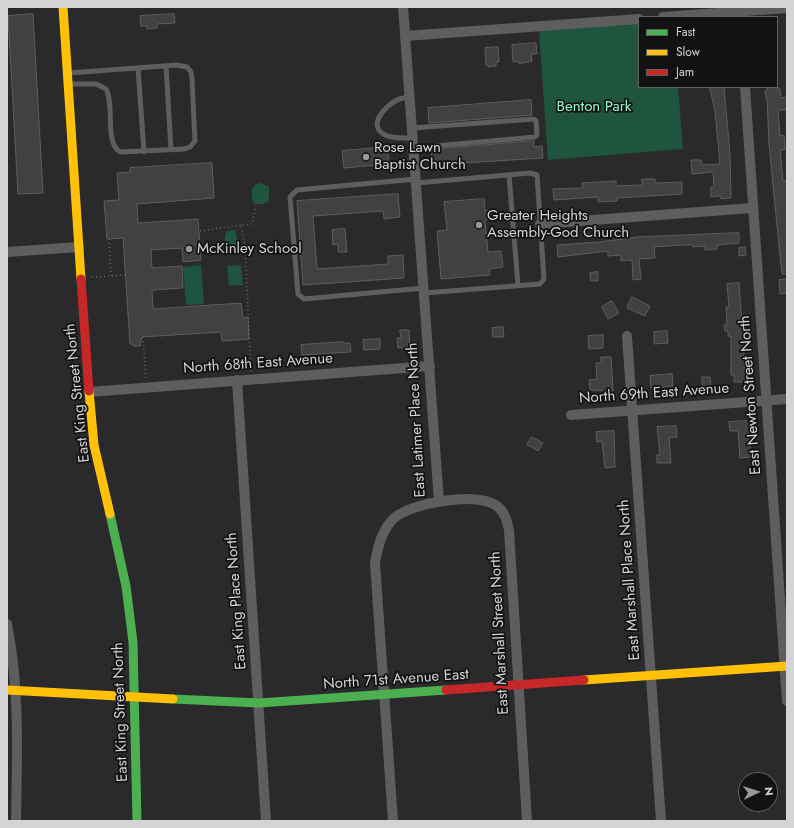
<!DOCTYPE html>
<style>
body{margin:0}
#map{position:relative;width:794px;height:828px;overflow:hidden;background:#2a2a2c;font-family:Jost,sans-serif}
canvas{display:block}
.frame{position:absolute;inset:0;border:8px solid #d4d4d7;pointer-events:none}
.legend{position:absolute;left:638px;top:16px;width:140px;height:72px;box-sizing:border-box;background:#121214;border:1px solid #606062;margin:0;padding:5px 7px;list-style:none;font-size:12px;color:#d4d4d7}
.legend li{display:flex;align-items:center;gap:8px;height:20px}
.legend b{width:20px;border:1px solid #606062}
.north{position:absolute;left:738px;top:772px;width:40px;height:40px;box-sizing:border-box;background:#121214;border:1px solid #606062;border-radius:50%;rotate:86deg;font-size:11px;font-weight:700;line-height:16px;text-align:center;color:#d4d4d7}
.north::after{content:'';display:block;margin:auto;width:14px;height:18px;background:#98989b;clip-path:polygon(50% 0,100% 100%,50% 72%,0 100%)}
</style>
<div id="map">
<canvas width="794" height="828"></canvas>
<div class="frame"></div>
<ul class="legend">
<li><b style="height:5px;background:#4caf50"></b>Fast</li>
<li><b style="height:5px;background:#ffc107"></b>Slow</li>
<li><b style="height:5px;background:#c62828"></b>Jam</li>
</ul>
<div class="north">N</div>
</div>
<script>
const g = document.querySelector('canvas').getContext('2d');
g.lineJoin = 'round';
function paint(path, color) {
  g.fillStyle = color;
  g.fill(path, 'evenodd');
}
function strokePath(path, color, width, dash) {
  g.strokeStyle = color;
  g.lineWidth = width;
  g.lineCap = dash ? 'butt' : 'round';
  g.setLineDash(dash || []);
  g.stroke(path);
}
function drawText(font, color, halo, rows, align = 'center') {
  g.font = font + ' Jost,sans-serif';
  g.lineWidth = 3.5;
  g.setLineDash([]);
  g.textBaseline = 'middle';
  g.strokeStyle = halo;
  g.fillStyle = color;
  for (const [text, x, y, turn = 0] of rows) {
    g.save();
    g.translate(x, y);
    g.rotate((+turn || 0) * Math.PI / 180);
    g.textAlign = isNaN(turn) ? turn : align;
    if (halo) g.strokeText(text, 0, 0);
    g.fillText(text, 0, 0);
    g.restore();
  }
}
paint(new Path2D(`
 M639,23v64h39l5,62 -135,11 -9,-130z
 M261,183l8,4v14l-6,3h-8l-3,-4v-11l4,-5z
 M235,230l4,16 -7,5 -3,-5 -5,-1 2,-14z
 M201,265l3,39 -18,1 -3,-38z
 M241,265l2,20 -14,1 -2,-20z`), '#1f543f');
const building = new Path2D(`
 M33,14l10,179 -25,1 -10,-178z
 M174,14l1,9 -18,1v4l-10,1v-3h-6l-1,-10z
 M536,43l1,11h-6l1,7 -13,3v-3l-6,1 -1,-17z
 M498,47l1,15h-3v4l-8,1v-2h-2l-1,-17z
 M710,87h14l6,67 1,44 -10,1 -1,-3 -9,1v-10h3l-1,-15 -21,2 -1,-14h10l1,5 18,-1 -5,-53z
 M767,87h11v2h2l1,9 6,-1v13h-9l2,26 4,-1 1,15h-5l3,31 4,-1v94h-5l-3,-28 -10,-102 -2,-47 -1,1 -1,-7 2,-1z
 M531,100l1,15 -103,8 -1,-15z
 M534,141v6l8,-1 1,12 -111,7 -1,-15z
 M387,147l2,17 -45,4 -2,-17z
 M212,163l2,35 -77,6 1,19 60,-4 3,41 -18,2 -1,-14 -31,2 1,18 30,-2 1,22 -31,2 1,19 88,-6 2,15 5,-1 1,22 -27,2 -1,-9 -79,5 -2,9h-7v-2h-3l-7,-106 -16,1 -3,-38 15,-1 -2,-27 13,-1v-4z
 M642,179h13v4l27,-1v12l-65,4v3l-19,1v-5l-44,3 -1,-11 30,-1 -1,-5 34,-2v5l26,-1z
 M398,194l2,23 -16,2 -1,-8 -70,5 4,53 71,-5v-8l15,-1 1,23 -101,7 -6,-84z
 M484,199l1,12 6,-1 1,9 -7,1 3,32 13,-1 2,16 -14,2 1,6 -49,4 -4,-48 10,-1 -3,-28z
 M345,229l2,23h-9v-8l-5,1 -1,-15z
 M739,233v10l-22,2v4l-12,1v-4l-12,1v-2h-10l-29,2 1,11 -16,1 2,20 -8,1 -1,-20 -11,1v-6l-13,1v-5l-50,6 -1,-12 42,-3 39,-5z
 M745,247l1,8 -7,1v-8z
 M598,272v9h-7l-1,-8z
 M787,279v14l-7,1 -1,-14z
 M739,283l7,99h-12v-7h-3v-39h-3v-5h-3l-1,-6h3l-1,-18h3l-2,-23z
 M632,297l18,9 -5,10 -18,-8z
 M612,301l7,12 -11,6 -6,-12z
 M503,327l1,10h-11l-1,-9z
 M400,330h9l1,17 -12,1 -1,-10h4z
 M667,331l1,12 -14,1v-12z
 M603,335v13l-14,1 -1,-13z
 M380,339v10l-16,1 -1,-10z
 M343,342v1h7l1,9 -49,3 -1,-10z
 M601,357h10l2,34 -23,-1 -1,-10 8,-1 -1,-16h5z
 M672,374l1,12 -22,2 -1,-12z
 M702,377h8l1,10h-8z
 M749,421l2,36 -11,1 -2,-27h-8l-1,-9z
 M676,426l1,11 -8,1 2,25h-14v-8h3l-3,-28z
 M614,431l1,36 -10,1 -3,-27 -5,1 -1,-10z
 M532,437l11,6 -5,8 -11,-6z`);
paint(building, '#424142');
strokePath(building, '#5e5e5f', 1);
strokePath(new Path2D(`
 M200,231l41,-6
 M109,239l2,37
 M92,277l34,-2
 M143,337l3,42
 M251,371l-6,-124 -4,-22 11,-1 4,-19`), '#676768', 1.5, [1, 3]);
strokePath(new Path2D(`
 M166,66l5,84
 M138,68l6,84
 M69,73l108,-8 10,2 4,5 1,7 3,62 -5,6 -6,2 -64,3c-16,-10 -5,-47 -14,-63l-10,-5h-26
 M409,97c-4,1 -8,1 -12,3 -11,6 -31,25 -12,35 8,4 19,3 27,3
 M412,128l122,-9 2,2 1,14 -2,2 -122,11
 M509,175l9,110
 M416,179l-119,11 -7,7 8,97 6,5 120,-11
 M416,183l114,-10 7,2 7,104 -4,5 -116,9`), '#5f5e5e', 5);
strokePath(new Path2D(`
 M403,7l36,495
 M663,17l124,-9
 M405,36l234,-17
 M745,87l42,614
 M540,224l212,-16
 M7,252l72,-5
 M627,336l34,485
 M237,380l29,441
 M89,392l341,-26
 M571,415l216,-16
 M7,624c13,65 10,131 9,197
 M393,821l-18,-258c3,-17 7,-33 19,-45 17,-15 84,-27 103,-12 8,6 10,15 12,24l18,291`), '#5f5e5e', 10);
strokePath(new Path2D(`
 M110,514l16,72 7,56 4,179
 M173,699l86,4 187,-13`), '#4caf50', 9);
strokePath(new Path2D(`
 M63,7l18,272
 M89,391l5,54 16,69
 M584,680l203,-14
 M7,690l166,9`), '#ffc107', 9);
strokePath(new Path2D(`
 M81,279l8,112
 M446,690l138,-10`), '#c62828', 9);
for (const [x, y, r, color] of [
 [366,157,4,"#98989b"],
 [479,225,4,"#98989b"],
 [189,249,4,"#98989b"]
]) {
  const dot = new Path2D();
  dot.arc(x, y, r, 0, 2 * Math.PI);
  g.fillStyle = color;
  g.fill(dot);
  strokePath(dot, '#121214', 1.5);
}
drawText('15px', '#95f7c9', '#121214', [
 ["Benton Park",594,107]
]);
drawText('15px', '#d4d4d7', '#121214', [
 ["Rose Lawn",374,148],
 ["Baptist Church",374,165],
 ["Greater Heights",487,216],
 ["Assembly-God Church",487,233],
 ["McKinley School",197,249]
], 'left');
drawText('15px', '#d4d4d7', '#121214', [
 ["North 68th East Avenue",258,364,-4],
 ["East King Street North",78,393,-96],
 ["North 69th East Avenue",654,394,-4],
 ["East Newton Street North",751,395,-94],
 ["East Latimer Place North",417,420,-93],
 ["East Marshall Place North",630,580,-94],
 ["East King Place North",237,601,-94],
 ["East Marshall Street North",500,633,-93],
 ["North 71st Avenue East",396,680,-4],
 ["East King Street North",121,712,-92]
]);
</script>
